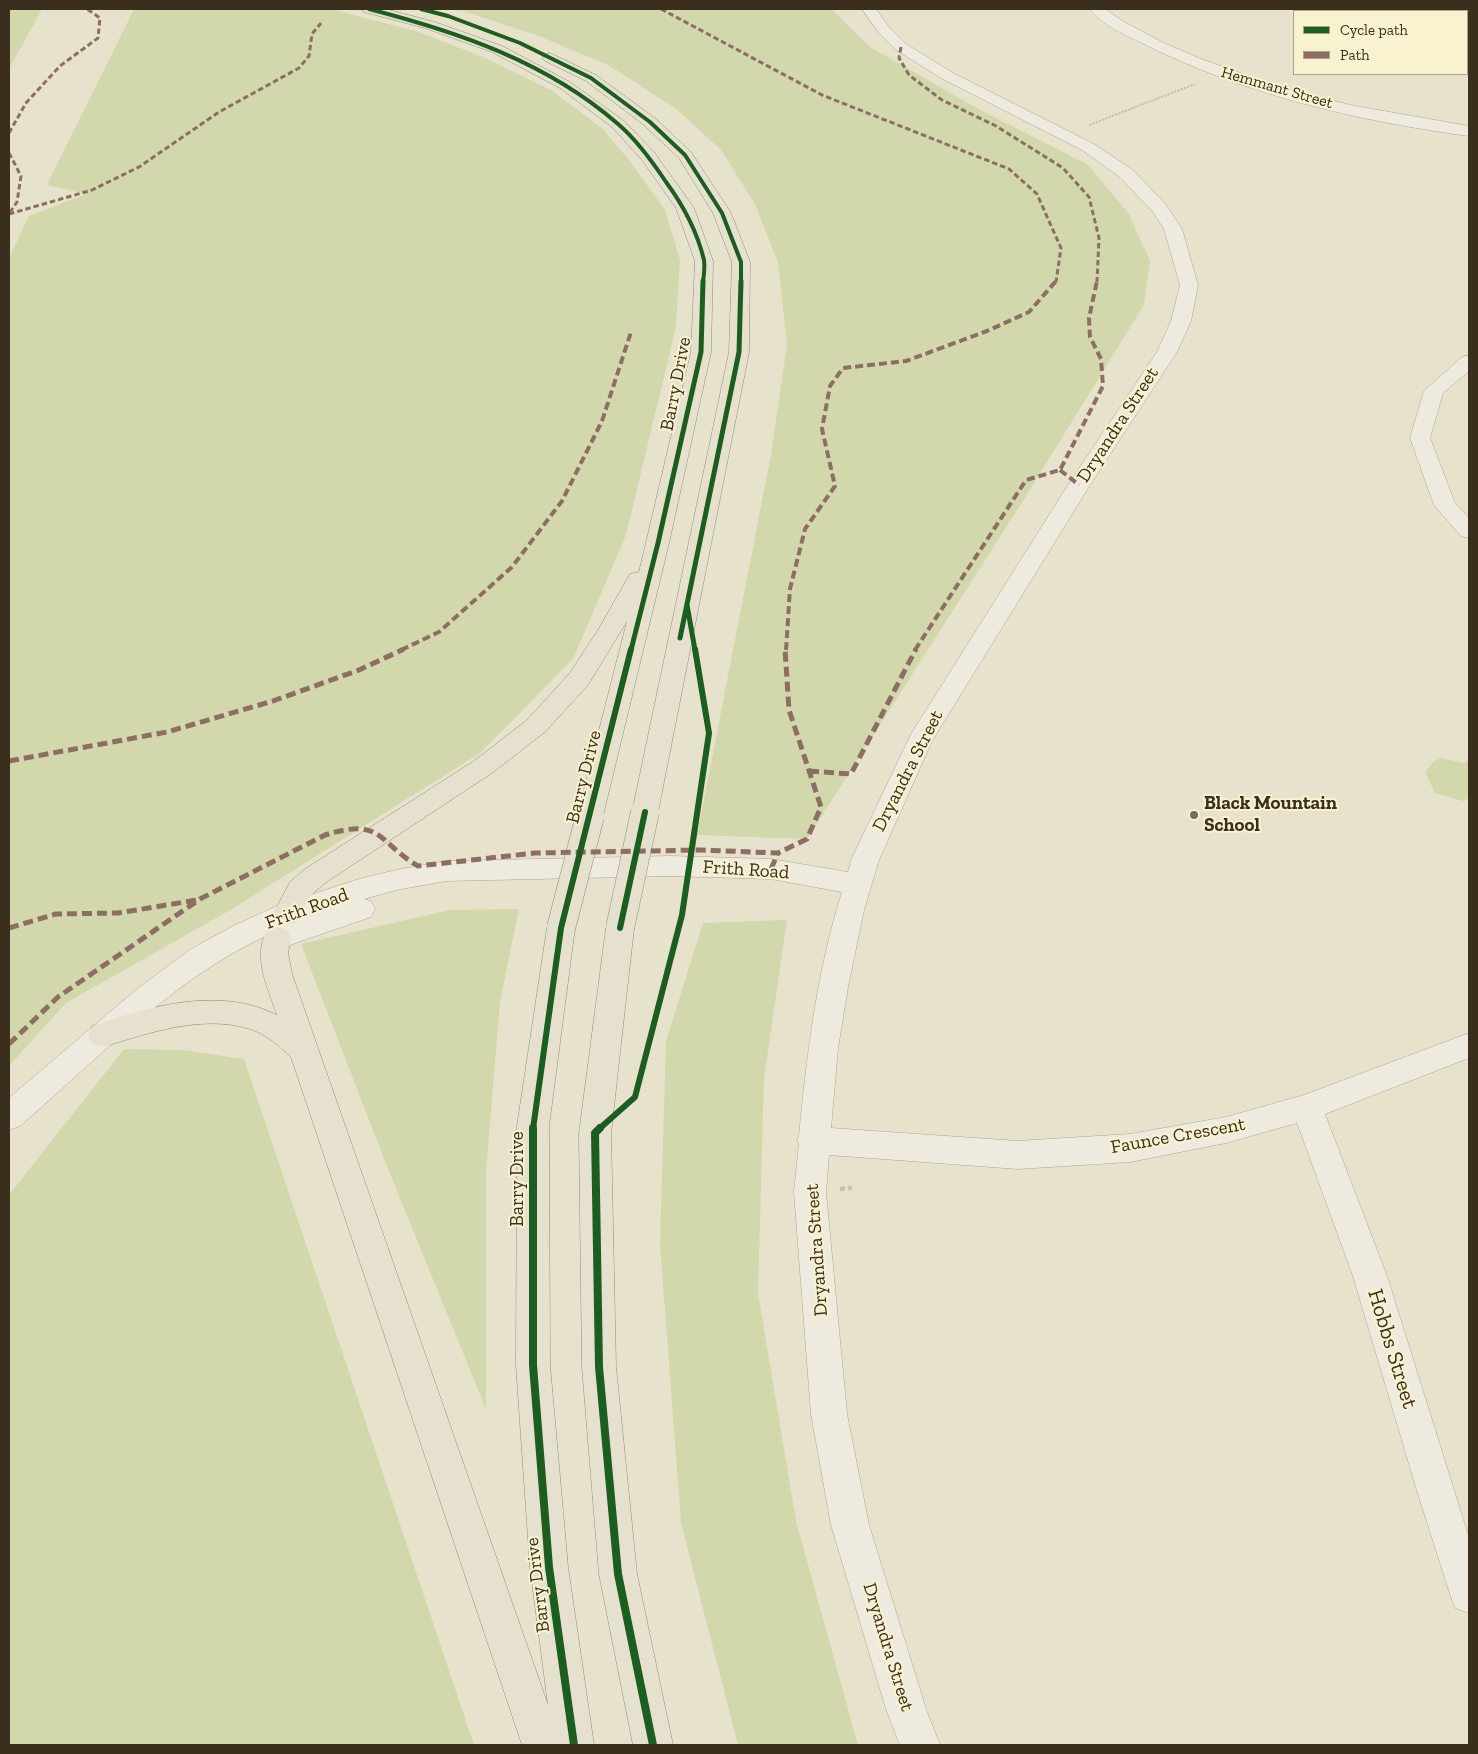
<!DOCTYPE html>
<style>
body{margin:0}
#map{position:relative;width:1478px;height:1754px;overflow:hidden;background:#e7e2cb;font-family:"Zilla Slab",serif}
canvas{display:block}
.frame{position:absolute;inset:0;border:10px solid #3a2f1c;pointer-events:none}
.legend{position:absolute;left:1293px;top:10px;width:175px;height:65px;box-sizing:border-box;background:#f8f2d0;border:1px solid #aca488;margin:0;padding:6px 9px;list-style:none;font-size:15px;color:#3a2f1c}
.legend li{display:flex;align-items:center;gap:10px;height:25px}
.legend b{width:25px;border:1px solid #aca488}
</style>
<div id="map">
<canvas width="1478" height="1754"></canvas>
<div class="frame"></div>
<ul class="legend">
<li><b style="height:6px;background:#1b5e20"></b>Cycle path</li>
<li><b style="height:6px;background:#8d6e63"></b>Path</li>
</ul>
</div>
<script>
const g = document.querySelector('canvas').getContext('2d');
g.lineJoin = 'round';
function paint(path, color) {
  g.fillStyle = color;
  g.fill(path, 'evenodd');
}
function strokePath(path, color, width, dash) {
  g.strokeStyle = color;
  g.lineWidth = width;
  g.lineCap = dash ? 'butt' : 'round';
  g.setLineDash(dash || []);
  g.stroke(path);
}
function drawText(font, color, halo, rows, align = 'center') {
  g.font = font + ' "Zilla Slab",serif';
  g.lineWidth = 4;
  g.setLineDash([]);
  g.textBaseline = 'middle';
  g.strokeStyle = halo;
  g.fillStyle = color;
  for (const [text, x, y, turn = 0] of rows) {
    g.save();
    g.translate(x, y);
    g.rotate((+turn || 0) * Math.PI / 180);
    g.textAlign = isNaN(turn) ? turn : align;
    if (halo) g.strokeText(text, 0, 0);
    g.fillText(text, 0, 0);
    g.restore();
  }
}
paint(new Path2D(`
 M9,9h33l-33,60z
 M134,9h196l89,23 64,25 68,33 52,39 26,31 36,50 15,50 -4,67 -50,208 -53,124 -93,94 -248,156 -166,94 -57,63v-808l20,-42 57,-22 -39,-9z
 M457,9h374l39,38 112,64 105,53 42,50 21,47 -6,44 -123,199 -214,335 -110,-4 74,-380 16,-110 -9,-83 -23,-58 -34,-54 -46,-42 -67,-43 -69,-29z
 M1441,758l22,5 6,-3v38l-6,3 -28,-8 -10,-21 9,-11z
 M519,909l-19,93 -14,169v238l-98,-240 -87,-225 149,-34z
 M787,920l-23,158 -6,215 38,228 62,224h-120l-57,-222 -21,-279 6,-203 37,-118z
 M124,1049l59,1 61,9 230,686h-465v-550z`), '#d2d8ac');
const minor = new Path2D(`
 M862,9h14l13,18 17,17 47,29 141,71 39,26 33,35 16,24 16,56 -7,36 -14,31 -87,133 -158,256 -53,119 -15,50 -16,77 -10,61 -7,80 187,13 112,-7 96,-17 78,-22 165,-62v25l-144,56 62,162 82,262v75l-14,-5 -5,-14 -33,-103 -64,-215 -56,-153 -71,20 -96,19 -112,7 -189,-14 -3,37 21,222 22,111 57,184 14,36h-40l-14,-36 -55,-184 -20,-111 -17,-222 5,-49 -2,-3 2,-4c8,-83 18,-165 43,-244l-71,-13 -101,-3 -224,5 -50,9 -32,9 7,2 4,8 -4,8 -90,31 -10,-3 -4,-8 1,-2c-94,43 -171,124 -248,191l-11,4v-32l128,-109 54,-40 44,-24 42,-19 82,-27 37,-9 50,-9 224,-5 101,3 77,13 3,-12 60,-126 157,-249 89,-133 14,-31 9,-36 -16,-56 -11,-17 -32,-34 -39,-28 -139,-71 -47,-29 -17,-17z
 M1090,9h15l19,13 40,21 37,16 76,27 73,19 119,21v10c-112,-15 -227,-42 -329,-94 -16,-8 -39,-17 -50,-33z
 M1408,9h17l1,2h-17z
 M1467,39h2v10h-2z
 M1469,355v16l-26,22 -13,45 25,65 14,15v20l-8,-2 -27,-31 -24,-67 14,-47 38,-34z`);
const major = new Path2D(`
 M362,9h23l50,13 67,24 68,36 54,39 30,31 40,56 19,53 -2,91 -42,191 -66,273 -4,7 -9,3 -9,-3 -4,-7 50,-195 -39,64 -43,47 -53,41 -167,110 -15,13 -13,26 -10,3 -10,-3 -4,-8 17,-32 15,-13 169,-108 53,-41 43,-47 28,-43 32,-56 9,-2 52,-220 4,-91 -19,-53 -34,-48 -30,-33 -52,-39 -68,-36 -67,-24 -61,-16z
 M550,53l46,22 60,44 35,33 40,61 19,49 -1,90 -91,460 -4,7 -9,3 -9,-3 -4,-7 97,-460 3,-90 -19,-49 -34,-55 -35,-33 -58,-44 -41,-20 -3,-3 3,-3z
 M561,917l10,3 4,8 -26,198 1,239 18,202 26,178h-72l-231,-688c-12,-11 -25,-23 -41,-28 -48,-15 -101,4 -147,18l-11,-3 -4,-9 4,-9c59,-20 126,-40 185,-11 -9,-27 -25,-57 -10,-85l10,-3 10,3 4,8 -3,15 4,21 256,731 -18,-138 -14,-202 1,-239 30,-198 4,-8z
 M620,917l10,3 4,8 -23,205 5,234 21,207 36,171h-40l-34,-171 -17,-207 -3,-234 27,-205 4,-8z`);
strokePath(minor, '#aba695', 1);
strokePath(major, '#918b7b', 1);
strokePath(new Path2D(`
 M1089,125l106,-41`), '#c6c3b5', 2, [2.5, 1]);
strokePath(new Path2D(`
 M840,1189l12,-1`), '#c6c3b5', 4.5, [5, 3]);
paint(minor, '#eeebde');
paint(major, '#e5e1ce');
const majorBridge = new Path2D(`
 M561,928l29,-112
 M620,928l25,-116`);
strokePath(majorBridge, '#918b7b', 29, []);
strokePath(majorBridge, '#e5e1ce', 28);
strokePath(new Path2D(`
 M661,9l161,86 187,74 28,25 24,54 -5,34
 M901,47l-2,11 10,17 33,25 54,26 67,42 26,29 10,41 -2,44
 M9,133l17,-30 34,-37 38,-28 2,-20 -13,-9
 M9,153l12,23 -4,26 -8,12
 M9,214l83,-24 47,-23 80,-55 80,-44 10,-12 3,-22 9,-11`), '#8d6e63', 3, [5.5, 3]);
strokePath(new Path2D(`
 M1060,470l19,15
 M401,650l38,-18 73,-65 50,-66 40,-80 29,-89
 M786,650l4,-61 15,-60 30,-43 -13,-57 8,-43 13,-18 63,-7 81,-30 42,-19 27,-31
 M915,650l111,-170 34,-10 43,-84 -2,-27 -11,-22 -1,-19 8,-37`), '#8d6e63', 4, [8, 4]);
strokePath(new Path2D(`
 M9,761l158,-29 106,-31 86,-31 45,-21
 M809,771l42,3 65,-125
 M771,869l7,-16
 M9,928l47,-14 62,-1 79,-13
 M9,1044l49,-47 142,-98 125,-64c58,-18 51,6 93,31l117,-13 166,-3 77,3 29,-14 14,-32 -32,-97 -4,-61`), '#8d6e63', 5, [10, 5]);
strokePath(new Path2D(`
 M369,9c89,23 178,53 249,115 19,16 34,37 48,58 17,23 31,49 38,78 1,7 0,15 -1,22
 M421,9l27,7 72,27 71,35 59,44 35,33 37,58 19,49v20`), '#1b5e20', 4);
strokePath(new Path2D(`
 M687,605l8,45
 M680,638l59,-286 2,-71
 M631,650l27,-107 43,-191 2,-71`), '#1b5e20', 5);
strokePath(new Path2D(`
 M620,928l25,-116
 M533,1129l28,-201 70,-279
 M599,1129l36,-32 47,-182 27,-182 -14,-84`), '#1b5e20', 6);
strokePath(new Path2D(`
 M533,1128v237l16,202 25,178
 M600,1128l-5,5 4,234 19,207 35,171`), '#1b5e20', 8);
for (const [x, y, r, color] of [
 [1194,815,5,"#776e59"]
]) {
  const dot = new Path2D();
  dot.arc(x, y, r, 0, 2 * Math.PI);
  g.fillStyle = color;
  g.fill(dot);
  strokePath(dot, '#f8f2d0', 2);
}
drawText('16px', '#3a2f1c', '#f8f2d0', [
 ["Hemmant Street",1277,88,16]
]);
drawText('19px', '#3a2f1c', '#f8f2d0', [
 ["Barry Drive",676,384,-79],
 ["Dryandra Street",1118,425,-57],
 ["Dryandra Street",908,771,-63],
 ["Barry Drive",584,777,-76],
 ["Frith Road",746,870,4],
 ["Frith Road",307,909,-20],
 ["Faunce Crescent",1178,1136,-10],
 ["Barry Drive",518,1179,-90],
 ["Dryandra Street",817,1250,-94],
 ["Barry Drive",538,1585,-97],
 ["Dryandra Street",888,1647,73]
]);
drawText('bold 19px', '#3a2f1c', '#f8f2d0', [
 ["Black Mountain",1204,804],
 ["School",1204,826]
], 'left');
drawText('22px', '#3a2f1c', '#f8f2d0', [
 ["Hobbs Street",1392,1349,73]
]);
</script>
